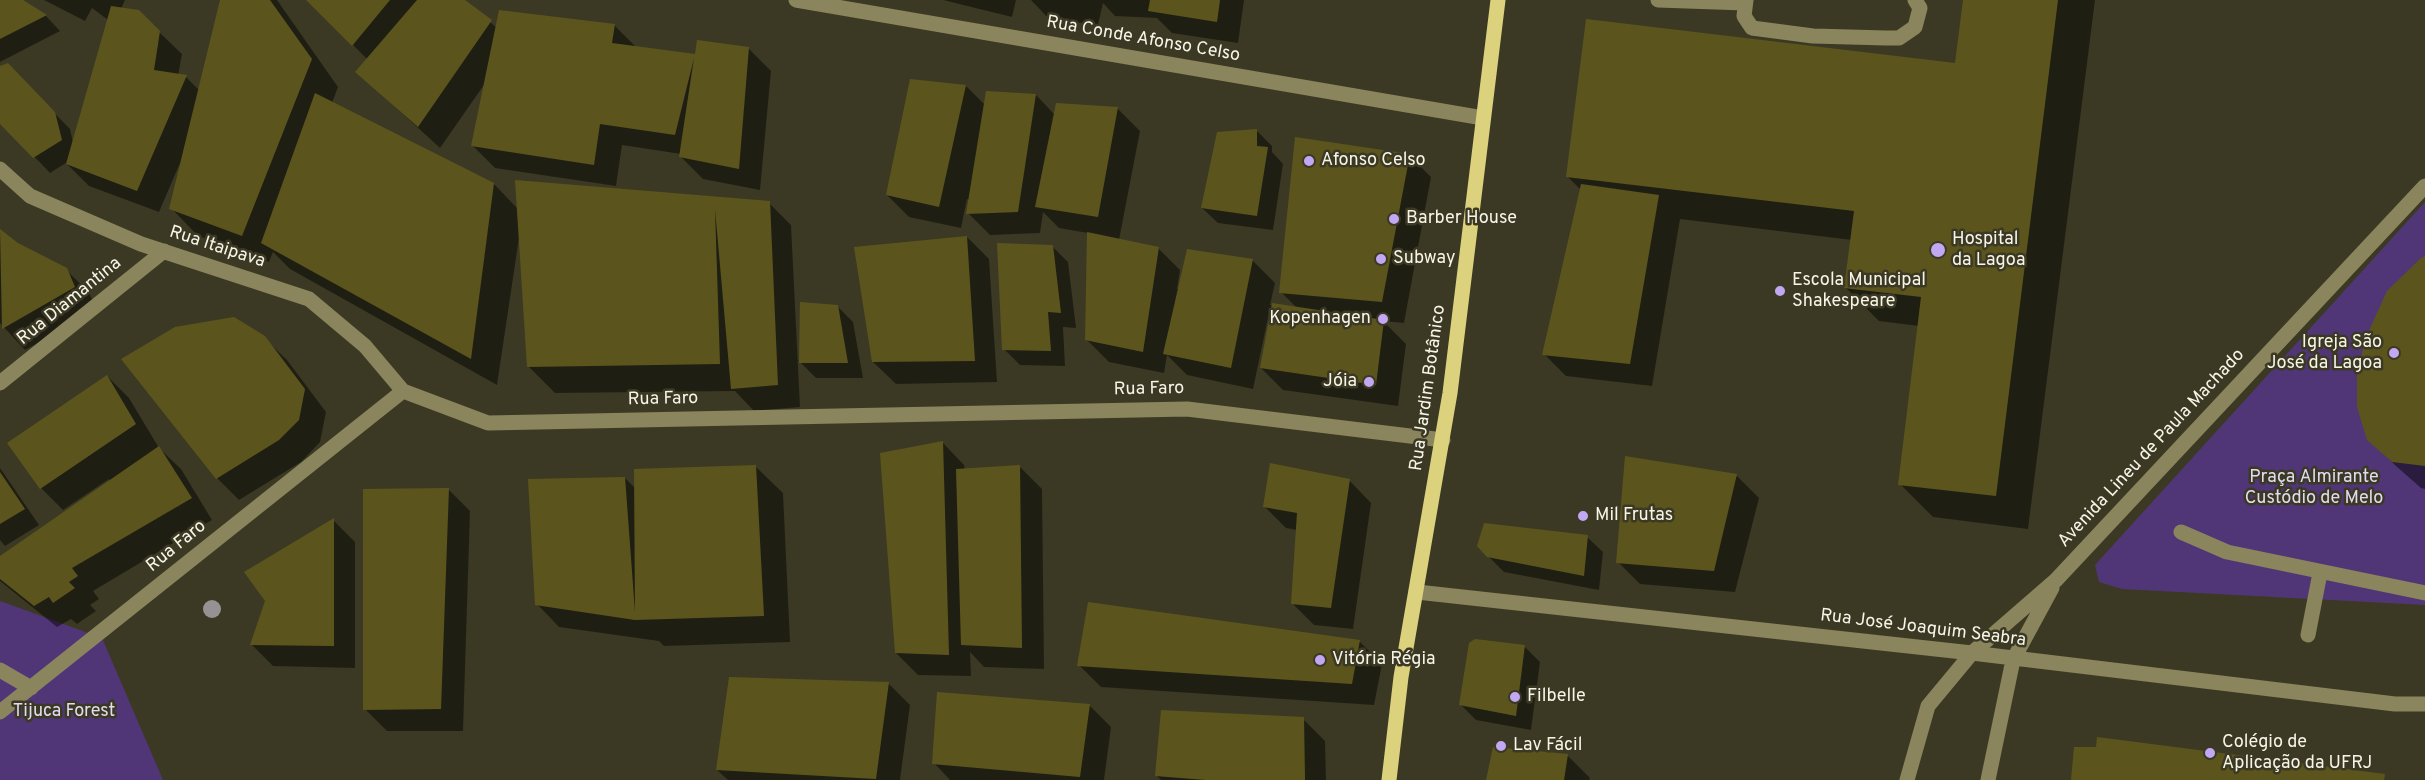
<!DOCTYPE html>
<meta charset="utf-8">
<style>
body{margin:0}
canvas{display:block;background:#3b3923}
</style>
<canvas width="2425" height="780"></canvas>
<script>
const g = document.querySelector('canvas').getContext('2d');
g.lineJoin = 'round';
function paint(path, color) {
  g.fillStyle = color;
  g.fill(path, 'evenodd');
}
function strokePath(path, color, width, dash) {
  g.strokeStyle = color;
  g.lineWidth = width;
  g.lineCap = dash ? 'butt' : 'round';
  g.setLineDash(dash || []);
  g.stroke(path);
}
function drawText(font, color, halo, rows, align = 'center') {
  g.font = font + ' Overpass,sans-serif';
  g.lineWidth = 5;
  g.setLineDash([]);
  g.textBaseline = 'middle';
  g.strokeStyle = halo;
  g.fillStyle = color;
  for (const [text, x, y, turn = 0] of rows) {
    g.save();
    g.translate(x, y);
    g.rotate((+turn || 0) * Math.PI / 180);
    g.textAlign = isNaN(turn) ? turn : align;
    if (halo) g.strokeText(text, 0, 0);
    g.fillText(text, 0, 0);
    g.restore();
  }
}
paint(new Path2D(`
 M2425,202v403l-303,-16 -23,-7 -4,-17z
 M0,601l102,37 61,142h-163z`), '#503677');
paint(new Path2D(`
 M0,0h21l25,16 14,15 -60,31z
 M44,0h81l-4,9 38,23 23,22 -4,22 8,1 14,14 22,-91h55l61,87 -6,16 162,81 24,25 251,-6 22,22 9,182 -46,4 -19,-20 -180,2 -27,-27 -8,-135 -23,154 -207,-116 -17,-17 -4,10 -71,-26 -27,-28 9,-45 -21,49 -70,-26 -23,-23 -16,10 -50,-52v-53l23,13 47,48 3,14 35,-123 -16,-12 -7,13z
 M308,0h155l34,28 118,-2 22,22 59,8 52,-8 23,23 -11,119 -57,-11 -22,-22v-3l-59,-9 -6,41 -121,-18 -22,-22 13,-64 -46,66 -83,-76 11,-12z
 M943,0h73l-4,17z
 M1031,0h213l-6,43 -66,-10 -15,-15 -42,-2 -12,-13 -5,22 -49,-6z
 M1965,0h130l-67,529 -95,-12 -33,-33 19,-158 -40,-5 -33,-33 6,-48 -172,-21 -28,167 -86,-10 -22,-22 37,-164 -14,-14 389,-111z
 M911,81l55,5 19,19 51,-10 19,20 63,-6 22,22 -21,109 39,8 22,22 -3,19h3l8,-38 65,10 22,22 -5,22 28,4 -17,-17 128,-137 22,22 -27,146 -21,-2 23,23 -8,62 -115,-16 -22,-22 10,-54 -2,-1 -16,76 -66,-14 -20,-20 -3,18 -55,-11 -22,-22 1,-107 -29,-5 -16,-16 -3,21 -50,2 -22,-22 2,-13 -3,-1 -6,29 -52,-11 -22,-22z
 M1256,130l16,16v6l11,12 -10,66 -55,-7 -16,-15z
 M0,231l17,13 49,26 23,22 7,18 -71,40 -25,-27z
 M967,237l22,22 8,123 -101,2 -23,-22z
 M1053,247l15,15 8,66 -13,-1 2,39 -45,-1 -16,-16z
 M2425,258v231l-4,-1 -25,-22 -28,-27z
 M837,306l16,16 10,56h-47l-18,-18h2z
 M264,338l23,22 39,52 -6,30 -19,20 -62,38 -22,-22z
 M107,376l22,22 30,50 22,21 31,51 -119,71 6,8 -9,6 6,6 -19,13 -6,-5 -14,8 -57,-46v-23l110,-77 -1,-2 -46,31 -22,-22z
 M943,443l21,22 1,5 55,-3 22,22 2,180 -60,-2 -14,-15 1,24 -53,-1 -22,-22z
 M755,466l28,27 7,149 -126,4 -5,-5 -100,-14 -22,-23 88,-126 11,11z
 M0,468l39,57 -34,21 -5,-6z
 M1737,476l22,22 -24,94 -95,-8 -22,-22z
 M1349,480l22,23 -18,126 -39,-4 -22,-22 5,-73 -11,-2 -22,-22z
 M448,489l22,22 -7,220h-76l-22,-22z
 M333,520l22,22v126l-82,-2 -22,-22z
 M1587,537l16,15 -4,38 -95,-18 -16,-16z
 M1360,642l22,22 -8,41 -273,-18 -22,-22z
 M1525,647l15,15 -9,68 -55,-10 -15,-15z
 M888,683l22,22 -10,75h-172l-11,-10z
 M1089,705l22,22 -7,53h-154l-16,-17z
 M1303,719l22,22 1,39h-165l-4,-4z
 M1568,756l22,22 -1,2h-102z`), '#0007');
paint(new Path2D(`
 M0,0h23l24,15 -47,24z
 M220,0h50l42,59 -70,177 -73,-27z
 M306,0h84l-38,46z
 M417,0h48l27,20 -74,107 -63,-55z
 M1150,0h70l-3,22 -69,-11z
 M1963,0h95l-62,496 -98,-11 23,-188 -77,-9 10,-77 -288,-34 20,-158 369,44z
 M111,6l28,4 21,21 -6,39 33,5 -50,116 -71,-27z
 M499,10l116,14 -3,19 83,11 2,-14 52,7 -10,122 -60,-12 15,-99 -19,77 -75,-11 -6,41 -123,-19z
 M8,63l47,49 7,28 -29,18 -33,-34v-58z
 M910,79l56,6 -27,122 -53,-12z
 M986,91l50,3 -18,118 -52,2z
 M315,93l179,90 -23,176 -210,-116z
 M1056,103l62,4 -20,110 -63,-10z
 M1257,129v17l11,1 -11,69 -56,-8 16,-76z
 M1295,137l115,17 -28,148 -103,-9z
 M515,180l255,21 8,184 -47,4 -16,-180 5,155 -193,3z
 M1581,184l78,11 -29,169 -88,-9z
 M0,229l18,14 49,25 8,19 -73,42z
 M1087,232l72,15 -16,105 -58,-12z
 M967,236l8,125 -103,1 -18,-115z
 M997,243l56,2 8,68 -13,-1 3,39 -49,-1z
 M1187,249l66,10 -22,109 -68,-14z
 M2425,256v210l-33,-4 -25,-22 -10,-33v-36l10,-36 20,-44 34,-33z
 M800,302l38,3 10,58h-49z
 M1272,303l112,17 -8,65 -116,-17z
 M234,317l31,19 40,53 -6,31 -20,20 -63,39 -95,-120 54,-32z
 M107,375l29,49 -96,65 -33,-46z
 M943,441l6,214 -54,-2 -15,-200z
 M159,446l33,52 -120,70 6,8 -9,6 6,6 -22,15 -4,-6 -15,9 -34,-27v-23z
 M1625,456l112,18 -23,97 -98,-8z
 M1270,463l80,16 -19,129 -40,-4 6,-91 -34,-6z
 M756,465l8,151 -129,4 -100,-15 -7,-126 97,-2 10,135 -1,-143z
 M1020,465l2,183 -61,-3 -5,-176z
 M0,472l25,37 -25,15z
 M449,488l-8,221 -78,1v-221z
 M334,518v128l-84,-1 15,-44 -21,-29z
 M1484,523l104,12 -4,41 -97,-19 -10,-11z
 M1088,602l272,38 -8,44 -275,-18z
 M1475,639l50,6 -9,71 -57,-11 10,-62z
 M729,677l160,5 -13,97 -160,-9z
 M937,692l153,12 -10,73 -148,-13z
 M1161,710l143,7 1,63h-99l-51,-4z
 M2097,737l288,37 -1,6h-313l3,-33h22z
 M1493,747l75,7 -4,26h-78z`), '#5b551d');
strokePath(new Path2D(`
 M796,0l687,118
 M1658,0l87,3
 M1746,0l-2,16 8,12 61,8 73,2h13l16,-11 5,-19 -5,-8
 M0,169l30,27 111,48 168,55 56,47 38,45 85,32 699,-14 256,31
 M0,383l164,-132
 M2181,532l46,20 198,41
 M1417,592l555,61 423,51h30
 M2308,635l12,-62
 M0,670l31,18
 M0,712l403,-321
 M1907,780l21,-74 44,-53 84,-73 369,-394
 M1988,780l25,-120 39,-72`), '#8a855d', 15);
strokePath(new Path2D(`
 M1389,780l12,-103 49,-284 48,-393`), '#dcd27d', 15);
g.fillStyle = '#969294';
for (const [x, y] of [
 [212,609]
]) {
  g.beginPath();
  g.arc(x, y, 9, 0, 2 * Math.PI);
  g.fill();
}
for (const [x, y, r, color] of [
 [1309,161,6,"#c2a8f3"],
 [1394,219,6,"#c2a8f3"],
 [1938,250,8,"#c2a8f3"],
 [1381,259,6,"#c2a8f3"],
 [1780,291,6,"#c2a8f3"],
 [1383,319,6,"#c2a8f3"],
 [2394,353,6,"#c2a8f3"],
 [1369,382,6,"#c2a8f3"],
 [1583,516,6,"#c2a8f3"],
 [1320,660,6,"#c2a8f3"],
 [1515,697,6,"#c2a8f3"],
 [1501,746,6,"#c2a8f3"],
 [2210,753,6,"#c2a8f3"]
]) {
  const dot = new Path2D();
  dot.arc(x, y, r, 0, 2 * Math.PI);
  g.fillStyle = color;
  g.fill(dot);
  strokePath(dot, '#3b3923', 2);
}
drawText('18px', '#f7f5e8', '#3b3923', [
 ["Rua Conde Afonso Celso",1143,40,10],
 ["Rua Itaipava",217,248,18],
 ["Rua Diamantina",70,302,-39],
 ["Rua Jardim Botânico",1429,388,-82],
 ["Rua Faro",1149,390,-1],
 ["Rua Faro",663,400,-1],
 ["Avenida Lineu de Paula Machado",2152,449,-47],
 ["Rua Faro",177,547,-39],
 ["Rua José Joaquim Seabra",1923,629,7]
]);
drawText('18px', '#f7f5e8', '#3b3923', [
 ["Afonso Celso",1321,161],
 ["Barber House",1406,219],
 ["Hospital",1952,240],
 ["da Lagoa",1952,261],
 ["Subway",1393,259],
 ["Escola Municipal",1792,281],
 ["Shakespeare",1792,302],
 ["Kopenhagen",1371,319,"right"],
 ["Igreja São",2382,343,"right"],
 ["José da Lagoa",2382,364,"right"],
 ["Jóia",1357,382,"right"],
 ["Mil Frutas",1595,516],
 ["Vitória Régia",1332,660],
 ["Filbelle",1527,697],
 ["Colégio de",2222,743],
 ["Aplicação da UFRJ",2222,764],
 ["Lav Fácil",1513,746]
], 'left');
drawText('18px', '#e1dbf1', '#3b3923', [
 ["Praça Almirante",2314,478],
 ["Custódio de Melo",2314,499],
 ["Tijuca Forest",64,712]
]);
</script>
